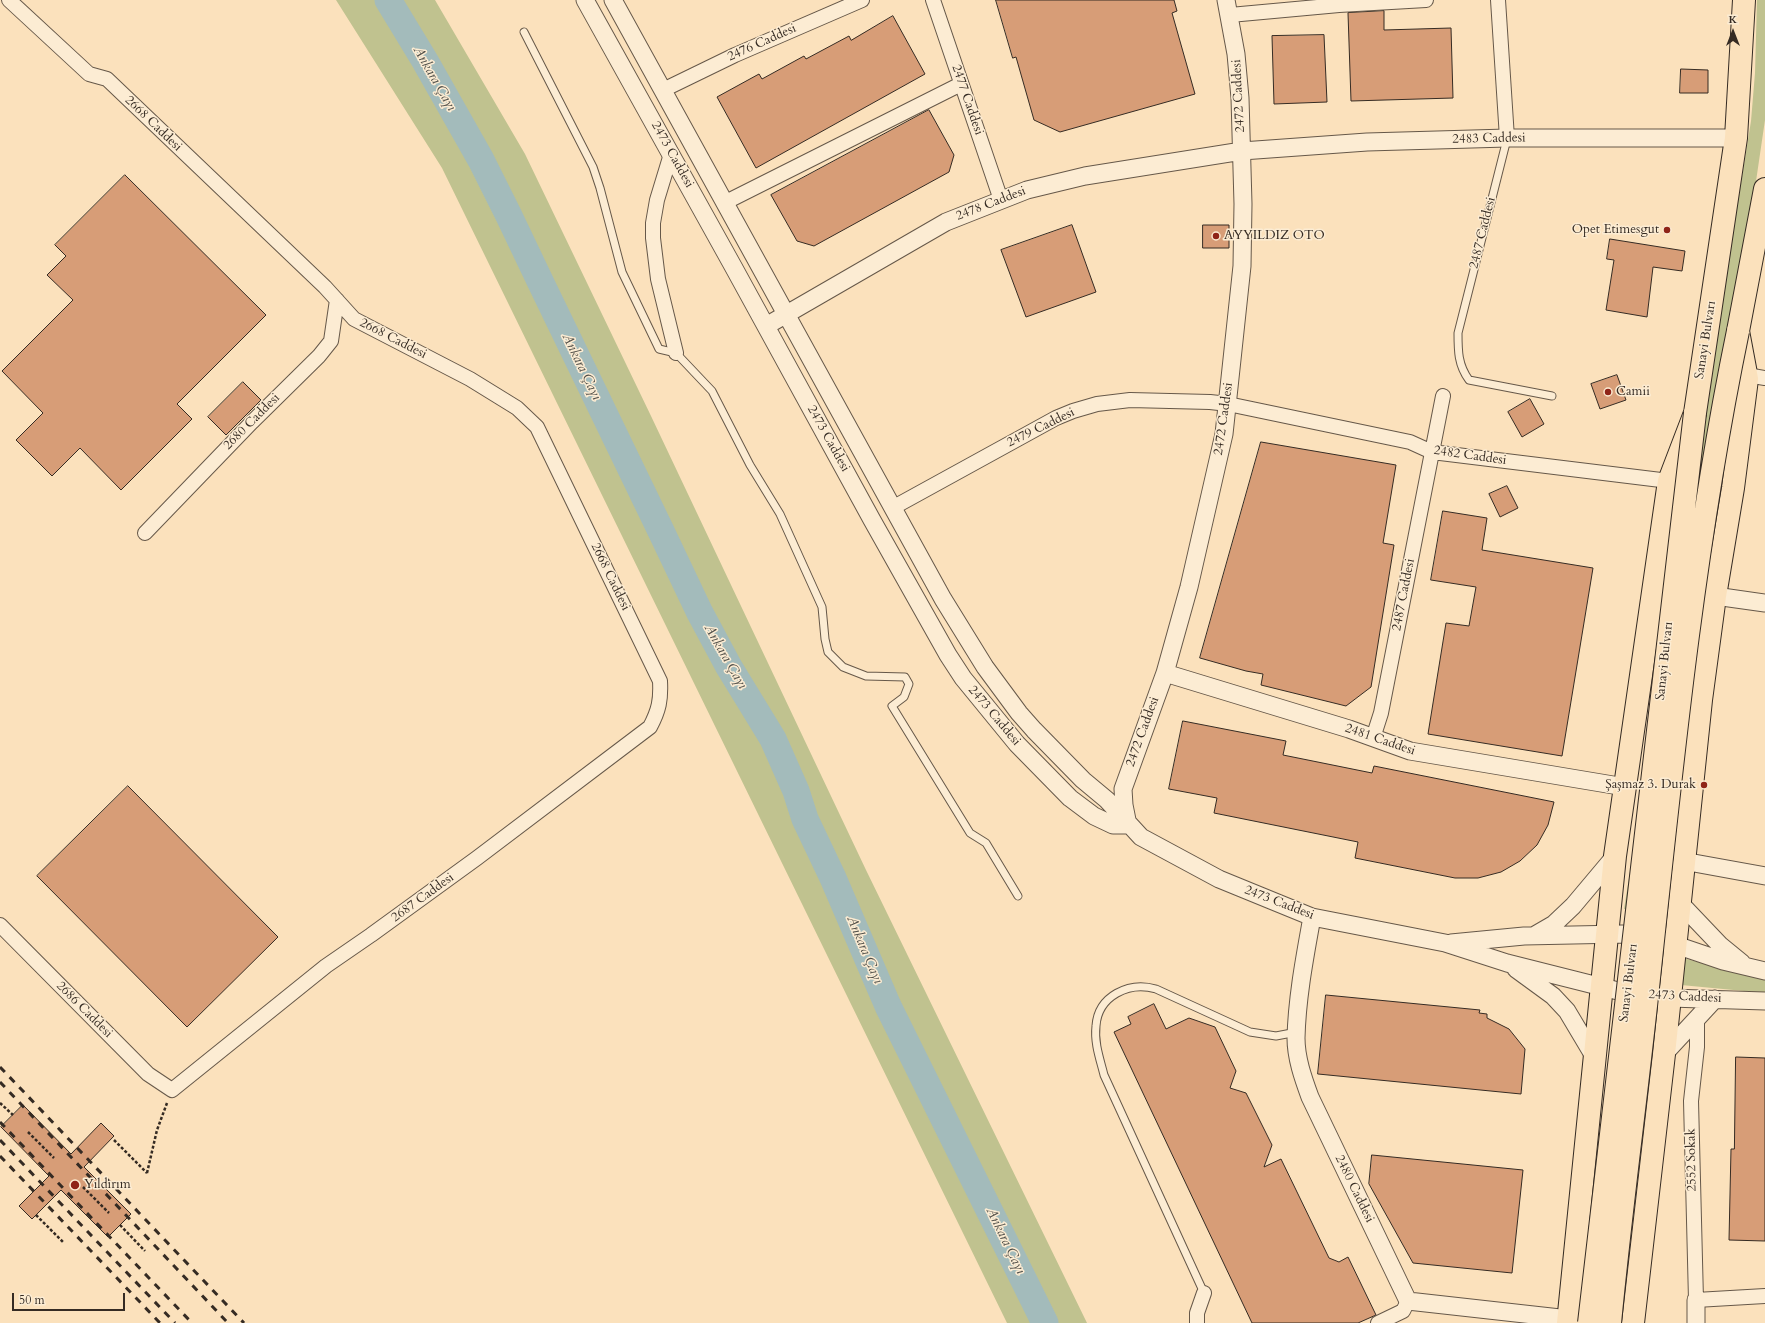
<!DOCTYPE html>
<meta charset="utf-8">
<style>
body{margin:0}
#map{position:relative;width:1765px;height:1323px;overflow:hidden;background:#fbe1bc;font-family:Cardo,serif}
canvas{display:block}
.north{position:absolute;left:1713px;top:12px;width:40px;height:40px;-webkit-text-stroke:3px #fcecd3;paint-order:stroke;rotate:0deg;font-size:11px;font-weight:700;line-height:16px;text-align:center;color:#352b23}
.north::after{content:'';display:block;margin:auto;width:14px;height:18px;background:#352b23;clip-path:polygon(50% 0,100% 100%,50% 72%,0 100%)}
.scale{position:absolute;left:12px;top:1293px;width:113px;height:18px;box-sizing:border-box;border:2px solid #352b23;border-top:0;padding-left:5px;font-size:12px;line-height:14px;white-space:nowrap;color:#352b23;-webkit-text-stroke:3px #fcecd3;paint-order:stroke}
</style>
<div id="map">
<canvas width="1765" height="1323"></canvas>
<div class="north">K</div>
<div class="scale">50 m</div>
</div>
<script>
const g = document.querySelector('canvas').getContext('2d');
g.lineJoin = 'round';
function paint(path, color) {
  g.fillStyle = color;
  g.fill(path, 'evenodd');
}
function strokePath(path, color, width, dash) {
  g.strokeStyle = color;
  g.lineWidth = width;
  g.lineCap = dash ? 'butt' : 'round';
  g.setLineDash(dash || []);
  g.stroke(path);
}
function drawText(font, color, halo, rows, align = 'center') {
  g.font = font + ' Cardo,serif';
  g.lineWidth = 3;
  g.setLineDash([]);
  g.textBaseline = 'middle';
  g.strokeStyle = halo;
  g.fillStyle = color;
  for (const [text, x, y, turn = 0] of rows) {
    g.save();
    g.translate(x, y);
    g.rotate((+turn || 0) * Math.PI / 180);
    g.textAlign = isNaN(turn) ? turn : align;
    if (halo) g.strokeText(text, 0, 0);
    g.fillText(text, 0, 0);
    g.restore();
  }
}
paint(new Path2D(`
 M336,0h99l90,154 126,262 215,454 221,453h-80l-565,-1155z
 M1757,0h8v120l-116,790 -25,-1 127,-788 4,-48z
 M1683,958l82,22v13l-84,-8z`), '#c0c28f');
strokePath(new Path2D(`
 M388,0l37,61 56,99 28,56 31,65 120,248 39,82 30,56 44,72 23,52 9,28 28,59 55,128 157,317`), '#a3bbbb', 27);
const building = new Path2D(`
 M996,0h178l3,11 -5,2 23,81 -135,38 -26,-12 -18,-63 -3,1z
 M1384,11v19l67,-2 2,70 -102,3 -3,-88z
 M893,16l32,58 -169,94 -39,-71 42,-23 3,5 42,-23 2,3 43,-23 2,4z
 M1324,35l3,67 -53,2 -2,-68z
 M1681,69l27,1v23h-28z
 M929,110l25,45 -5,17 -135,74 -17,-5 -26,-46z
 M125,175l141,140 -89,89 15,15 -71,71 -41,-42 -28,28 -36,-36 27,-27 -41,-42 71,-71 -26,-25 19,-19 -11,-11z
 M1072,225l24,67 -70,25 -25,-67z
 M1203,225h26v23h-26z
 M1610,239l75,12 -3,20 -29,-4 -6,50 -41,-7 8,-50 -7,-1z
 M1617,375l9,25 -26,9 -9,-25z
 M243,382l18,18 -35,35 -18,-18z
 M1530,399l14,25 -22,13 -14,-25z
 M1261,442l135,23 -13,78 11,2 -23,142 -25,19 -85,-21 2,-11 -17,-3 -46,-13z
 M1507,486l11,22 -18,9 -11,-23z
 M1443,511l44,7 -5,32 111,18 -31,188 -134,-22 18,-111 23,3 7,-39 -45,-7z
 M1183,721l103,20 -3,14 89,18 2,-7 180,36 -6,23 -11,20 -17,16 -19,11 -23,6h-23l-100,-20 3,-16 -144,-29 3,-15 -48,-9z
 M128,786l150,151 -91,90 -150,-151z
 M1326,995l154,15 -1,3 8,1v4l22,11 16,20 -4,45 -203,-20z
 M1154,1004l12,25 23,-11 26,9 21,44 -6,17 16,5 26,52 -8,22 17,-8 48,99 10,4 9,-5 28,58 -18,8h-106l-138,-291 17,-8 -3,-7z
 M1736,1057l29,1v183l-36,-1 2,-91h3z
 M23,1105l48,49 30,-31 13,13 -30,31 47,47 -23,23 -47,-47 -29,29 -13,-13 30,-30 -48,-49z
 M1372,1155l151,15 -11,103 -99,-10 -44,-79z`);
paint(building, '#d79d77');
strokePath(building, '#352b23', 1);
const service = new Path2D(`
 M524,32l69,135 7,21 22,84 37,77 17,4 36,38 38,74 30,49 42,93 3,32 3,13 15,15 23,9 39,1 4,7 -5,13 -12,9 78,127 16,10 32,53
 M1507,139l-49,194c0,18 0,32 11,47l83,16
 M1204,1293l-100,-218c-4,-16 -10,-32 -8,-49 2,-30 33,-45 60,-37l94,43 26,4 21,-4`);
const minor = new Path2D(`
 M933,0l68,200
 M1498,0l9,138
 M1230,15l109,-10 87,-5
 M663,90l72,-35 127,-55
 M671,154l-14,46 -4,23v15l5,41 18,74
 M724,203l237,-119
 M1747,375l18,3
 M894,507l162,-89 17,-7 24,-7 33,-4 80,2 18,2 182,38 22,10 237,29
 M145,533l107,-111 67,-66 12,-15 6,-41
 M1373,738l8,-25 62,-317
 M0,925l148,149 24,16 154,-124 45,-31 106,-77 173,-131c9,-17 11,-27 10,-46l-123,-254 -20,-19 -47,-29 -116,-60 -29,-32 -218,-208 -18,-5 -80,-74
 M1697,1019v28l-6,54 5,199 69,-4
 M1197,1323v-10l7,-20
 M1378,1323l25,-12 5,-10`);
const tertiary = new Path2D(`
 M585,0l149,268 138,252 76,135 15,23 54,66 53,54 24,18 19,9h15
 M613,0l330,599 42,68 34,46 15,17 49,50 24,20 34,37 78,42 93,38 133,26 62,20 111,28 52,7 95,3
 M766,326l180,-104 81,-32 58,-14 157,-25 125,-9 140,-4h229
 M1715,596l50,7
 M1165,673l184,56 61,22 215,36
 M1128,825l-4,-20 -1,-16 42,-116 24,-86 35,-153 18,-168 1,-62 -3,-106 -4,-44 -10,-54
 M1683,861l82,15
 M1680,903l40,42 22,18
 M1312,917c-7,39 -15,80 -16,121 0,20 7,40 14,59l98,204 161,18
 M1535,935l19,-11 19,-18 42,-50
 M1451,943l73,-7 98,-2 23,2 19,5 59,20 42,10
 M1516,969l37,27 14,15 28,47
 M1664,1054l51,-55
 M1696,1300v23`);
const primary = new Path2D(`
 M1568,1323l47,-467 54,-375 26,-68 41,-275 8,-138
 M1633,1323l31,-269 37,-354 14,-104 18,-108 14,-109 -9,-48 27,-142`);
strokePath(service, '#665849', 9);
strokePath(minor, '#665849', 16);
strokePath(tertiary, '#665849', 19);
strokePath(primary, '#352b23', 24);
strokePath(new Path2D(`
 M0,1103l13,12
 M28,1132l26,26
 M114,1140l33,33
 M147,1173l10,-43 10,-27
 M83,1187l26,26
 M36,1215l28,28
 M120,1225l25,26`), '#352b23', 2.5, [3, 2]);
strokePath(service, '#fcecd3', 7);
strokePath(minor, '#fcecd3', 14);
strokePath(tertiary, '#fcecd3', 17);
strokePath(primary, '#fbe1bc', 22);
strokePath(new Path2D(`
 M0,1067l244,256
 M0,1082l228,241
 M0,1122l192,201
 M0,1140l175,183
 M0,1156l160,167`), '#352b23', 3, [7, 7]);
const primaryBridge = new Path2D(`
 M1589,1323l106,-910
 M1610,1323c11,-115 27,-230 39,-345 23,-216 45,-434 89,-647`);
strokePath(primaryBridge, '#352b23', 24, []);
strokePath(primaryBridge, '#fbe1bc', 22);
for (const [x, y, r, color] of [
 [1667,230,4,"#8f2418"],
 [1216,236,4,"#8f2418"],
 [1608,392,4,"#8f2418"],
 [1704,785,4,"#8f2418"],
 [75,1185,5,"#8f2418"]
]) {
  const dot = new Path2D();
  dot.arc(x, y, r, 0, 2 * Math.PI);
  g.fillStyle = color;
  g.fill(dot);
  strokePath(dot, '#fcecd3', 1.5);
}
drawText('13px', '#352b23', '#fcecd3', [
 ["2476 Caddesi",762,43,-24],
 ["2472 Caddesi",1239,96,-93],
 ["2477 Caddesi",967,100,71],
 ["2668 Caddesi",153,124,44],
 ["2483 Caddesi",1489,139,-1],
 ["2473 Caddesi",672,155,61],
 ["2478 Caddesi",991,204,-21],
 ["2487 Caddesi",1483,233,-76],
 ["2668 Caddesi",393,339,27],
 ["Sanayi Bulvarı",1706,340,-81],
 ["2472 Caddesi",1224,419,-82],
 ["2680 Caddesi",252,422,-45],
 ["2479 Caddesi",1041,428,-26],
 ["2473 Caddesi",828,439,61],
 ["2482 Caddesi",1470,456,8],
 ["2668 Caddesi",610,577,64],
 ["2487 Caddesi",1404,595,-79],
 ["Sanayi Bulvarı",1665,661,-84],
 ["2473 Caddesi",994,716,50],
 ["2472 Caddesi",1143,732,-70],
 ["2481 Caddesi",1380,740,19],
 ["2687 Caddesi",423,898,-36],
 ["2473 Caddesi",1279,903,21],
 ["Sanayi Bulvarı",1629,983,-83],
 ["2473 Caddesi",1685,997,3],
 ["2686 Caddesi",84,1010,45],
 ["2552 Sokak",1692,1160,-91],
 ["2480 Caddesi",1354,1189,64]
]);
drawText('13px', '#352b23', '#fcecd3', [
 ["Opet Etimesgut",1659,230,"right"],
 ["AYYILDIZ OTO",1224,236],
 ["Camii",1616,392],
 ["Şaşmaz 3. Durak",1696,785,"right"],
 ["Yıldırım",84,1185]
], 'left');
drawText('italic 14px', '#504f49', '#fcecd3', [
 ["Ankara Çayı",434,79,60],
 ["Ankara Çayı",581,367,64],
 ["Ankara Çayı",725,657,60],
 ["Ankara Çayı",864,950,67],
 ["Ankara Çayı",1005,1241,64]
]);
</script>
